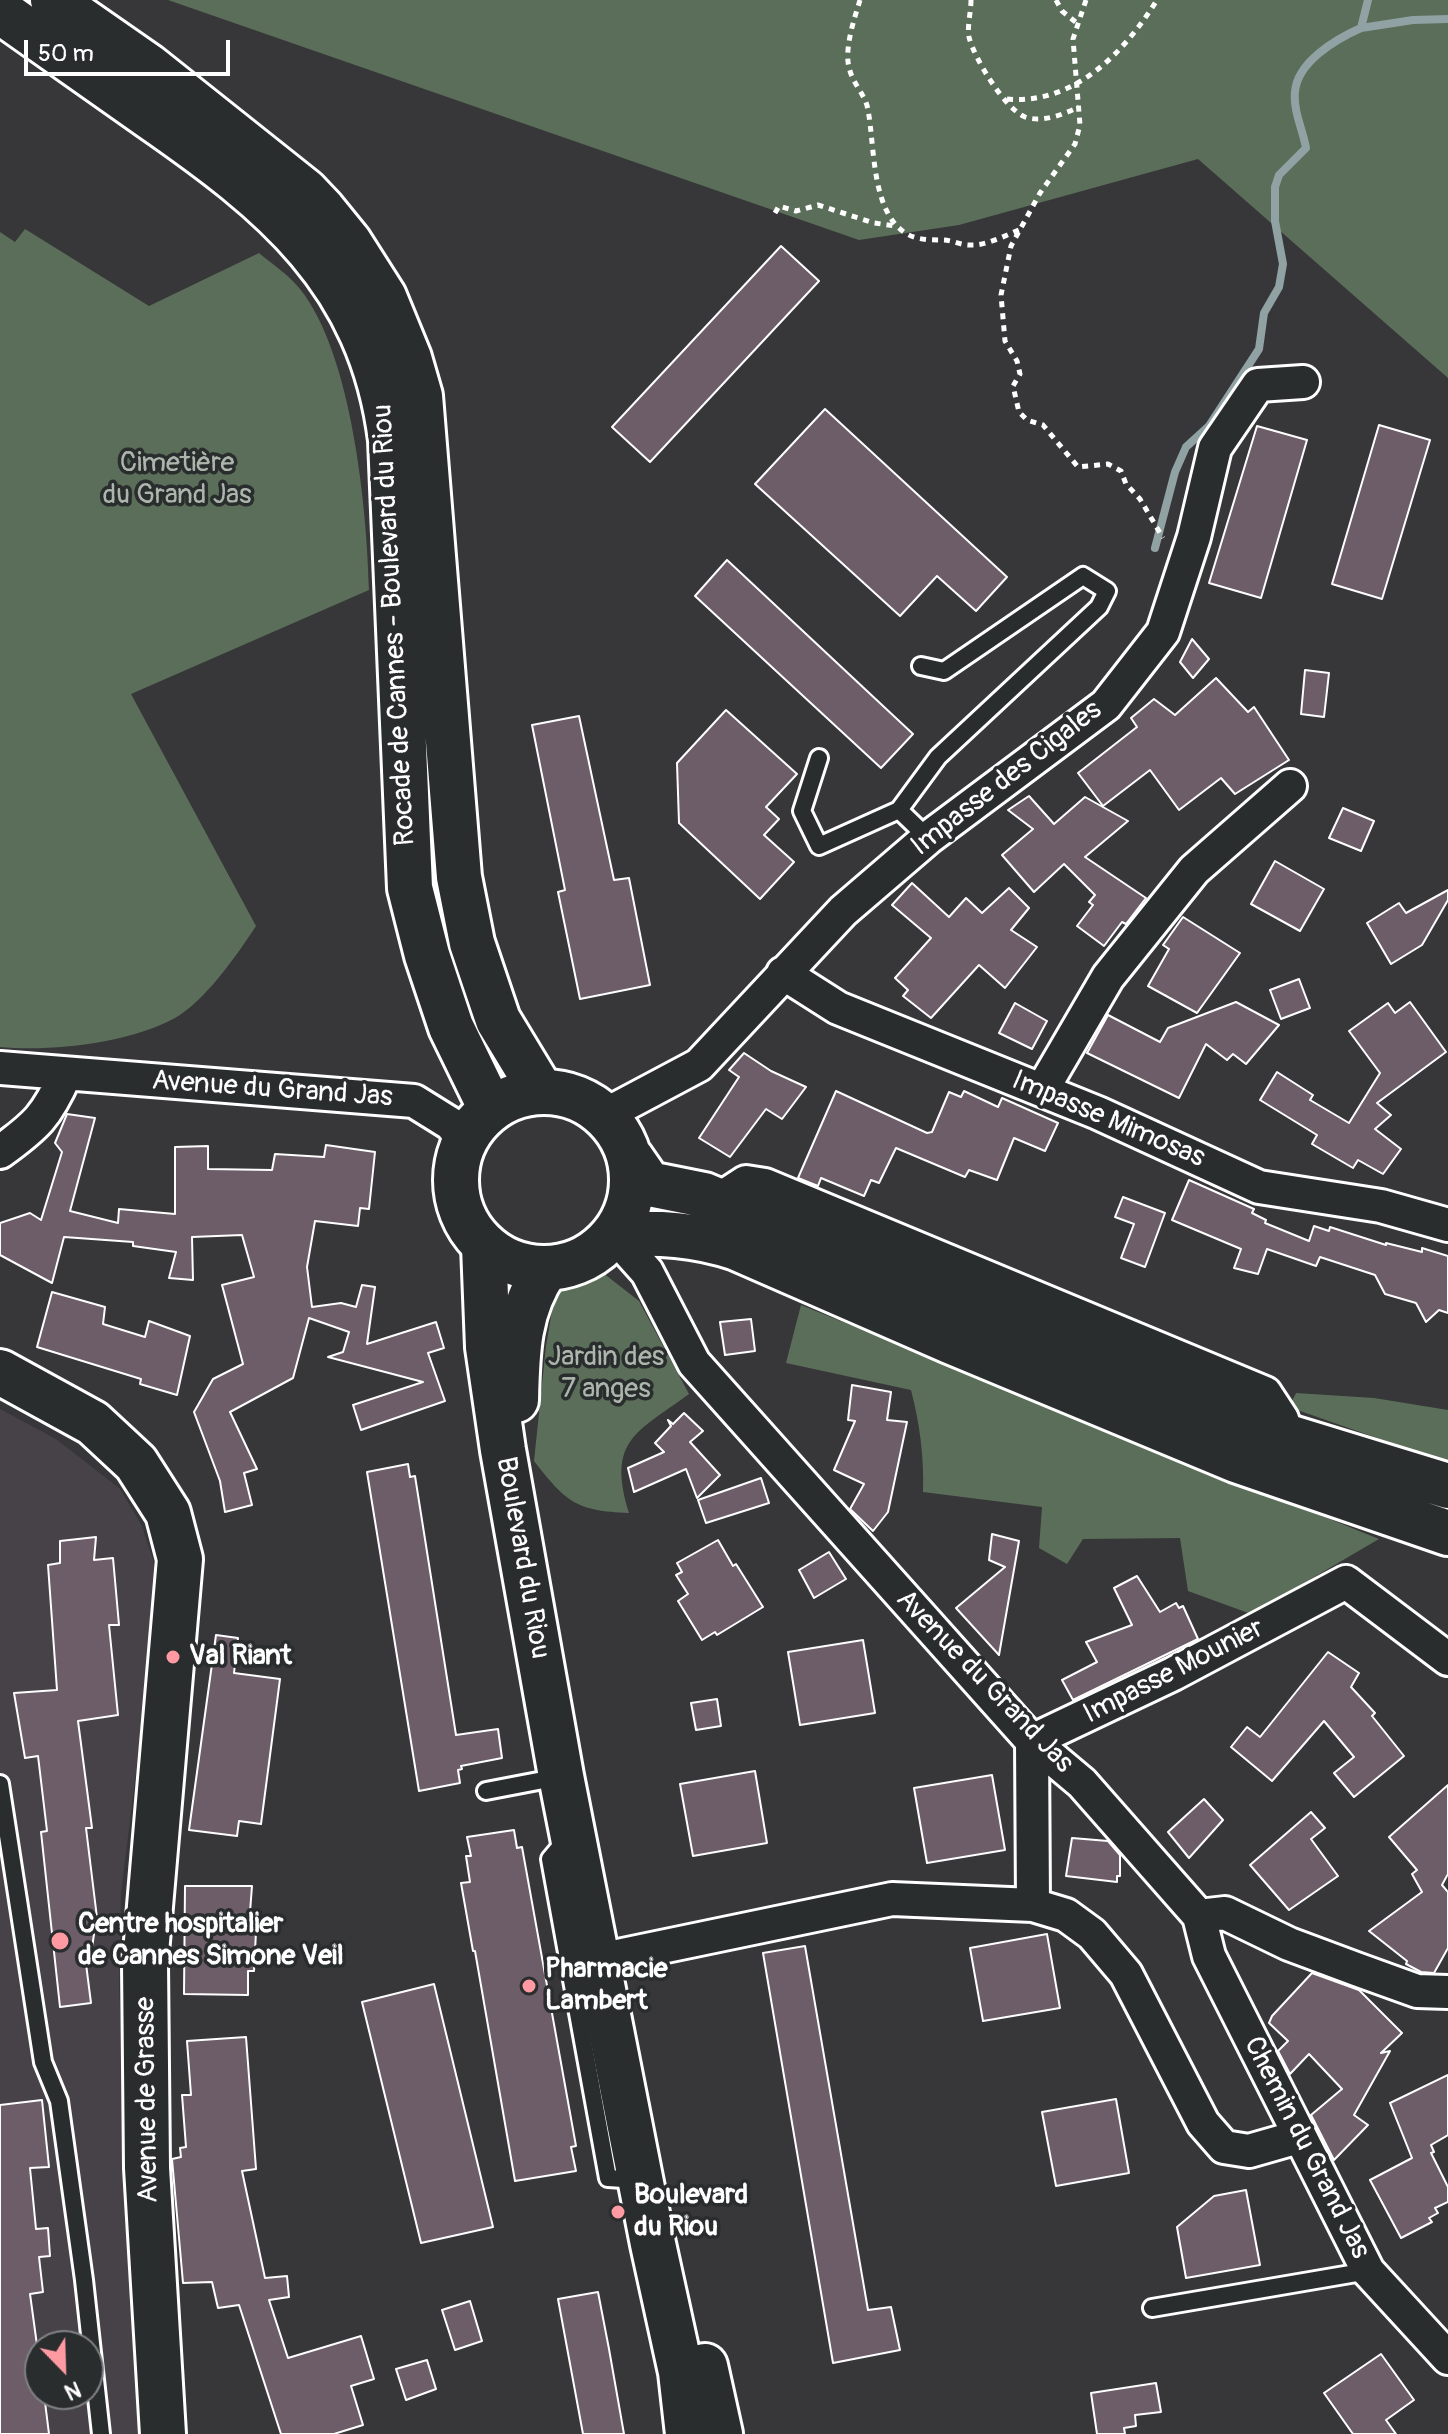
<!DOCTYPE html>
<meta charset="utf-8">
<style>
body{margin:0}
#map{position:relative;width:1448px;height:2434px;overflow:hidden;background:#37373a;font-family:Pangolin,sans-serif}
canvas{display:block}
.north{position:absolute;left:24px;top:2330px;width:80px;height:80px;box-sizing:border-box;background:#2a2d2e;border:2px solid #7f8182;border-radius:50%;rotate:157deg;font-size:22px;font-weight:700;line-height:32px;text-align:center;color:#fff}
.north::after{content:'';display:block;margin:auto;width:28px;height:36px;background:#ff9aa2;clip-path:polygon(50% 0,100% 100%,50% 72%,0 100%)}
.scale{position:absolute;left:24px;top:40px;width:206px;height:36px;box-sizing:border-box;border:4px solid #fff;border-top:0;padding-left:10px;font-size:24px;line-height:28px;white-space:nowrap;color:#fff;-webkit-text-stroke:6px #2a2d2e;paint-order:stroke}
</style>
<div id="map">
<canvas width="1448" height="2434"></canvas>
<div class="north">N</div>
<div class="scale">50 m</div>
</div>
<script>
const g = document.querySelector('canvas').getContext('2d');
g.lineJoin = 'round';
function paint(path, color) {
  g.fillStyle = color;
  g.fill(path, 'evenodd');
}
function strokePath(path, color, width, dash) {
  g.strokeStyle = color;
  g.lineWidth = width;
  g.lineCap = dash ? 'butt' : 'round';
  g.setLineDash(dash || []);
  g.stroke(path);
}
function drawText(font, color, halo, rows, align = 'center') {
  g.font = font + ' Pangolin,sans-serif';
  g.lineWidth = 7;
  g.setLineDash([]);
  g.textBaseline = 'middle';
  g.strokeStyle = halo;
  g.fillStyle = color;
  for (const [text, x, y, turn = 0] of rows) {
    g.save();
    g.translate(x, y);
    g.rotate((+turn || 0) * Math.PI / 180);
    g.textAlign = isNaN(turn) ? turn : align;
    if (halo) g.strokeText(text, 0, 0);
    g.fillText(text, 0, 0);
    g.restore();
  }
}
paint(new Path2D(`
 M0,1409l56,30 64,50 22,37 11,34 5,35 -37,298 -2,96 25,445h-144zM40,2346h48v48h-48z`), '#474248');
paint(new Path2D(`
 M168,0h1280v378l-250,-219 -239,66 -100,15z
 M25,229l124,77 110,-53c13,11 30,22 41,36 52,65 67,219 69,301l-238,104 125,232c-19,29 -51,75 -81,92 -46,25 -124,34 -175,29v-815l15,10z
 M598,1269l41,32 50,93c-53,39 -82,46 -60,119 -53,-2 -63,-11 -95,-52l12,-115 10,-59z
 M801,1305l578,234 -128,75 -63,-23 -8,-53 -97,1 -16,25 -28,-16 3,-41 -119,-15c1,-36 -3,-67 -12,-102l-125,-27z
 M1296,1393l78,5 74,12v53l-159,-56z`), '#5b6e59');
strokePath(new Path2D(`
 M1361,28l52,-8 35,-1
 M1155,548l20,-76 11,-25 23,-21 50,-77 5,-36 15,-26 4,-23 -8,-43v-34l4,-12 27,-27c-3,-18 -13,-37 -11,-56 2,-30 41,-53 66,-64l7,-28`), '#90a2a4', 8);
const building = new Path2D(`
 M781,246l38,35 -169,181 -38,-35z
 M825,409l182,168 -31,34 -39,-35 -37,40 -145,-132z
 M1379,425l51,15 -48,159 -50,-15z
 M1257,426l50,14 -46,158 -52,-15z
 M727,560l186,174 -32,34 -186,-172z
 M1192,639l17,20 -16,19 -13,-16z
 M1305,670l24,3 -5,44 -23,-3z
 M1216,678l32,34 6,-5 35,53 -54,34 -14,-16 -42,32 -29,-40 -47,36 -25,-33 59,-46 -6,-9 23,-19 21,16z
 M726,710l71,64 -31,33 13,12 -15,16 30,27 -34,37 -81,-76 -2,-60z
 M579,716l35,164 15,-2 21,107 -70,14 -22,-107 7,-2 -33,-165z
 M1029,796l25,28 31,-27 43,24 -43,36 61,41 -20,26 -4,-2 -18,24 -27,-20 16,-21 -4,-3 6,-7 -31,-31 -30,28 -32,-37 31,-26 -25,-19z
 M1343,808l31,13 -13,30 -32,-13z
 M1275,861l49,28 -24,42 -49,-27z
 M912,883l37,34 17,-19 16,15 27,-25 20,20 -18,22 26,17 -32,41 -26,-23 -48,53 -28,-22 5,-6 -13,-12 36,-40 -39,-33z
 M1448,890v10l-26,45 -31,19 -24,-41 32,-20 7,10z
 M1183,917l57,36 -43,60 -49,-27 21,-37 -6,-4z
 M1299,979l11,29 -29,11 -11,-29z
 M1236,1002l43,23 -33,39 -13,-10 -6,6 -21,-16 -27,54 -92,-45 21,-38 52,27 8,-14z
 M1410,1002l36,50 -69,51 14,12 -16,14 26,20 -18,25 -25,-14 -5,8 -41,-24 5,-9 -57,-35 17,-28 36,23 -3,5 39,23 31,-50 -31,-42 39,-28 7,10z
 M1015,1003l32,18 -15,28 -33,-16z
 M744,1053l27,18 35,16 -24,32 -16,-10 -36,48 -31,-19 40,-61 -10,-7z
 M836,1091l91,42 5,-1 17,-40 12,5 3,-6 34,16 4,-9 56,25 -13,28 -31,-13 -17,42 -28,-10 -4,7 -69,-29 -17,35 -8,-3 -7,16 -43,-18 -3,8 -20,-8z
 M67,1114l28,4 -25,93 48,12 1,-14 56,5v-67l33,-1v23l64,1 3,-16 49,3 2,-12 49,7 -6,57 -9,-1 -2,18 -43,-5 -8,46 5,40 29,-4 15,4 6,-22 13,2 -8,57 69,-22 8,26 -16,5 17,48 -84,29 -8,-25 70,-23 -95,-25 15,-5 6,-20 -40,-14 -16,60 -63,34 27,57 -13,4 8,32 -27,7 -5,-31 -26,-69 19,-33 30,-15 -21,-79 32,-8 -12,-42 -50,2 1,43 -24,-2 7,-26 -43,-6v-4l-69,-5 -12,46 -52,-28v-32l30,-10 11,7 21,-68 -7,-9z
 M1189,1180l65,29 -2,4 14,7 -1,3 44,18 5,-15 15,5 1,-4 56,18v-2l36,9v-4l26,8v57l-9,-3 -13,12 -10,-19 -31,-9 -10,-19 -55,-18 -4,9 -49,-17 -9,25 -24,-6 7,-19 -69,-29z
 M1123,1197l42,16 -20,54 -24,-9 13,-34 -19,-7z
 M52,1292l53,15 -2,17 42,13 4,-16 41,15 -13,59 -37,-11 1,-5 -104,-32z
 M751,1319l4,32 -30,4 -5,-33z
 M852,1385l39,7 -4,28 20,2 -19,90 -15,19 -23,-22 14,-25 -30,-14 21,-49 -7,-1z
 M684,1413l19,18 -13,11 30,33 -23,23 -11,-29 -52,23 -6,-24 36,-16 -9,-9 16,-17 -3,-6 5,4z
 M408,1464l2,13 5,-1 41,259 42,-6 4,29 -41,8 1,3 -4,1 2,13 -41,8 -52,-319z
 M761,1478l8,25 -63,20 -8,-23z
 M992,1534l27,7 -20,114 -43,-47 49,-41 -16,-7z
 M96,1537l-2,23 19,-2 6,67h-10l9,90 -40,6 14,107h-6l12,98 -3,1 -3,21 -7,8 6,47 -31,4 -19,-175 6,-1 -9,-75 -13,2 -11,-65 43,-3 -9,-125 12,-2v-22z
 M718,1540l15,26 3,-2 27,43 -46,28 -2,-3 -13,8 -24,-39 10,-7 -12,-19 6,-3 -5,-9z
 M829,1552l17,27 -32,19 -15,-28z
 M1137,1576l23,36 16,-9 3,5 4,-2 15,33 -125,61 -11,-20 35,-18 -11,-20 46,-17 -18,-37z
 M216,1635l22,3 -4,35 46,6 -19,145 -22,-3 -2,15 -48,-6z
 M863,1640l12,73 -75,12 -12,-73z
 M1328,1652l31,21 -8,14 24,26 -3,3 32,40 -50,41 -20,-24 20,-16 -30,-36 -52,60 -41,-34 16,-20 13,10z
 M717,1699l4,27 -25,4 -5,-27z
 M755,1771l12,72 -74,13 -13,-72z
 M992,1775l13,75 -78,13 -13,-75z
 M1448,1785v89l-6,11 6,7v56l-14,25 -13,-1 -15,-8 1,-3 -38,-30 53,-39 -10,-18 5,-4 -28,-33z
 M1204,1799l19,21 -34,38 -21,-26z
 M1311,1812l14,16 -14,11 27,37 -49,34 -39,-45z
 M514,1830l3,18 5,-1 54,299 -5,1 5,24 -61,10 -40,-230h-2l-12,-68 9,-1 -4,-26h5l-4,-19z
 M1072,1838l36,3 12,14v21h-3v6l-51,-6z
 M185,1886h67l-2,26h7l-3,59h-6v24l-64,-1z
 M1047,1934l13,74 -77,13 -13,-73z
 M805,1946l63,364 23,-3 9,43 -67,13 -70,-410z
 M1312,1973l47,17 43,43 -21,20 9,-2 -36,64 14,10 -34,35 -23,-45 31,-26 -33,-35 -19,20 -12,-23 10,-10 -19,-18 3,-7z
 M434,1984l59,243 -72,16 -59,-241z
 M246,2037l10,132 -14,2 23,107 22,-2 2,21 -20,3 19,58 73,-22 13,43 -23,7 12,39 -29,9h-53l-42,-129 -21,3 -6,-26 -29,1 -11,-124 9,-2 -1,-9 6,-1 -4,-52h9l-4,-54z
 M1448,2075v60l-17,10 3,7 -3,1 17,34v15l-13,6 3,5 -9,5 3,4 -31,16 -31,-58 42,-22 -22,-55z
 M1116,2099l13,74 -73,13 -14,-74z
 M42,2100l7,67 -19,1 6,61 12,-1 2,28 -11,1 4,35 -13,2 10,73v27h4l5,40h-49v-329z
 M1246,2190l14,75 -74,13 -9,-51 37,-31z
 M598,2292l11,57 15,85h-41l-25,-135z
 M470,2301l12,40 -27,9 -13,-40z
 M1381,2354l33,46 -28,20 10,14h-43l-29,-41z
 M427,2360l9,29 -30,11 -10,-31z
 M1156,2383l5,29 -26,3 1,11 -12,2 1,6h-28l-6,-41z`);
paint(building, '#6c5d68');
strokePath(building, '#fff', 2);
const lane = new Path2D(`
 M819,758l-17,53 17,35 80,-36 29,28
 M899,810l39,-53 161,-150 8,-16 -24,-15 -139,95 -23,-5
 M0,1784l43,278 16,39 25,179 17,154
 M486,1791l73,-14
 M566,1840l-16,19 58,319 31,2
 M1152,2308l216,-37`);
const street = new Path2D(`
 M783,973l55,35 260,105 161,74 122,19 67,19
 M0,1068l414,33 37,23 13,17
 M1042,1090l66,-113 86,-107 96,-84
 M605,1115l94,-50 144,-154 85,-73 178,-133 57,-73 31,-95 21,-89 43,-63 45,-3
 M0,1152c36,-26 47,-36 65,-77
 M717,1201l29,-19 19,3 500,208 17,26 6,18
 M614,1235l33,37 47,91 338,378 50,42 117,133 10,40 159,315 80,87
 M1033,1905l-1,-164 141,-67 173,-92 102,77
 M1199,1916l26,-3 64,31 67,25 61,22 31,1
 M618,1956l274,-57 141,6 33,10 26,19 34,40 77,149 21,24 25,4 49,-14`);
const secondary = new Path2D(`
 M484,1246l4,101 15,103 58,326 92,468 28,128 7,62
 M0,1372l93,51 43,40 32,50 12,46 -35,405 2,204 16,266
 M516,1400c1,-48 2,-91 30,-131
 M705,2366l15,68`);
const highway = new Path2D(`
 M53,0l95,66 157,125 18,19 26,32 35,55 25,61 11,38 39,481 13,66 26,77 43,71
 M0,11c50,35 99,70 149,105 124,86 222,164 242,324l19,448 17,67 24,72 40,82
 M456 1180a88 88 0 1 1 176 0a88 88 0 1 1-176 0Z
 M631,1158l18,26 55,11 492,208 92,34 160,49
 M614,1235c44,-3 81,-1 123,13l213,93 286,119 212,73`);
strokePath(lane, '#fff', 22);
strokePath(street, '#fff', 38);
strokePath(secondary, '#fff', 50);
strokePath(highway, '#fff', 50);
strokePath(new Path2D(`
 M860,0c-6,20 -17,51 -10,71 4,14 16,25 18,39 7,37 3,103 39,124 10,6 24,6 36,6 10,0 19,6 29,5 16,0 32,-9 47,-15
 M971,0c0,12 -4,26 -2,37 5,21 36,72 56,80 18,6 39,-3 54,-10
 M1056,0l6,11 16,13
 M1086,0l-13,39 7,86 -5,19 -35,49 -29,53 -10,49 4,46 12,20 3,13 -7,12 6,26 8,8 16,5 35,42 30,-3 13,7 5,13 14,15 23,39
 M1007,99c67,6 117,-46 150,-99
 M775,213l4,-7 17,5 22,-6 56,18 22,3`), '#fff', 5, [6, 6]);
strokePath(lane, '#2a2d2e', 16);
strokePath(street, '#2a2d2e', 32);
strokePath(secondary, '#2a2d2e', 44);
strokePath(highway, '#2a2d2e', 44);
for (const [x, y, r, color] of [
 [173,1657,8,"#ff9aa2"],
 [60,1941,10,"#ff9aa2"],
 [529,1986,8,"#ff9aa2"],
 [618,2212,8,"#ff9aa2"]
]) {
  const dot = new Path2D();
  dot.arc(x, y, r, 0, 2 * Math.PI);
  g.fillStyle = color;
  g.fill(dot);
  strokePath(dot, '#2a2d2e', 3);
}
drawText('28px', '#adb6ac', '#2a2d2e', [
 ["Cimetière",177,464],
 ["du Grand Jas",177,496],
 ["Jardin des",606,1358],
 ["7 anges",606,1390]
]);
drawText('28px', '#fff', '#2a2d2e', [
 ["Rocade de Cannes - Boulevard du Riou",395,625,-93],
 ["Impasse des Cigales",1007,779,-38],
 ["Avenue du Grand Jas",272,1090,4],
 ["Impasse Mimosas",1108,1120,23],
 ["Boulevard du Riou",522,1558,80],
 ["Impasse Mounier",1174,1672,-27],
 ["Avenue du Grand Jas",984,1682,46],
 ["Avenue de Grasse",148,2100,-91],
 ["Chemin du Grand Jas",1306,2148,63]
]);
drawText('bold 28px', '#fff', '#2a2d2e', [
 ["Val Riant",189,1657],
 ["Centre hospitalier",78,1925],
 ["de Cannes Simone Veil",78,1957],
 ["Pharmacie",545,1970],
 ["Lambert",545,2002],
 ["Boulevard",634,2196],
 ["du Riou",634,2228]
], 'left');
</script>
